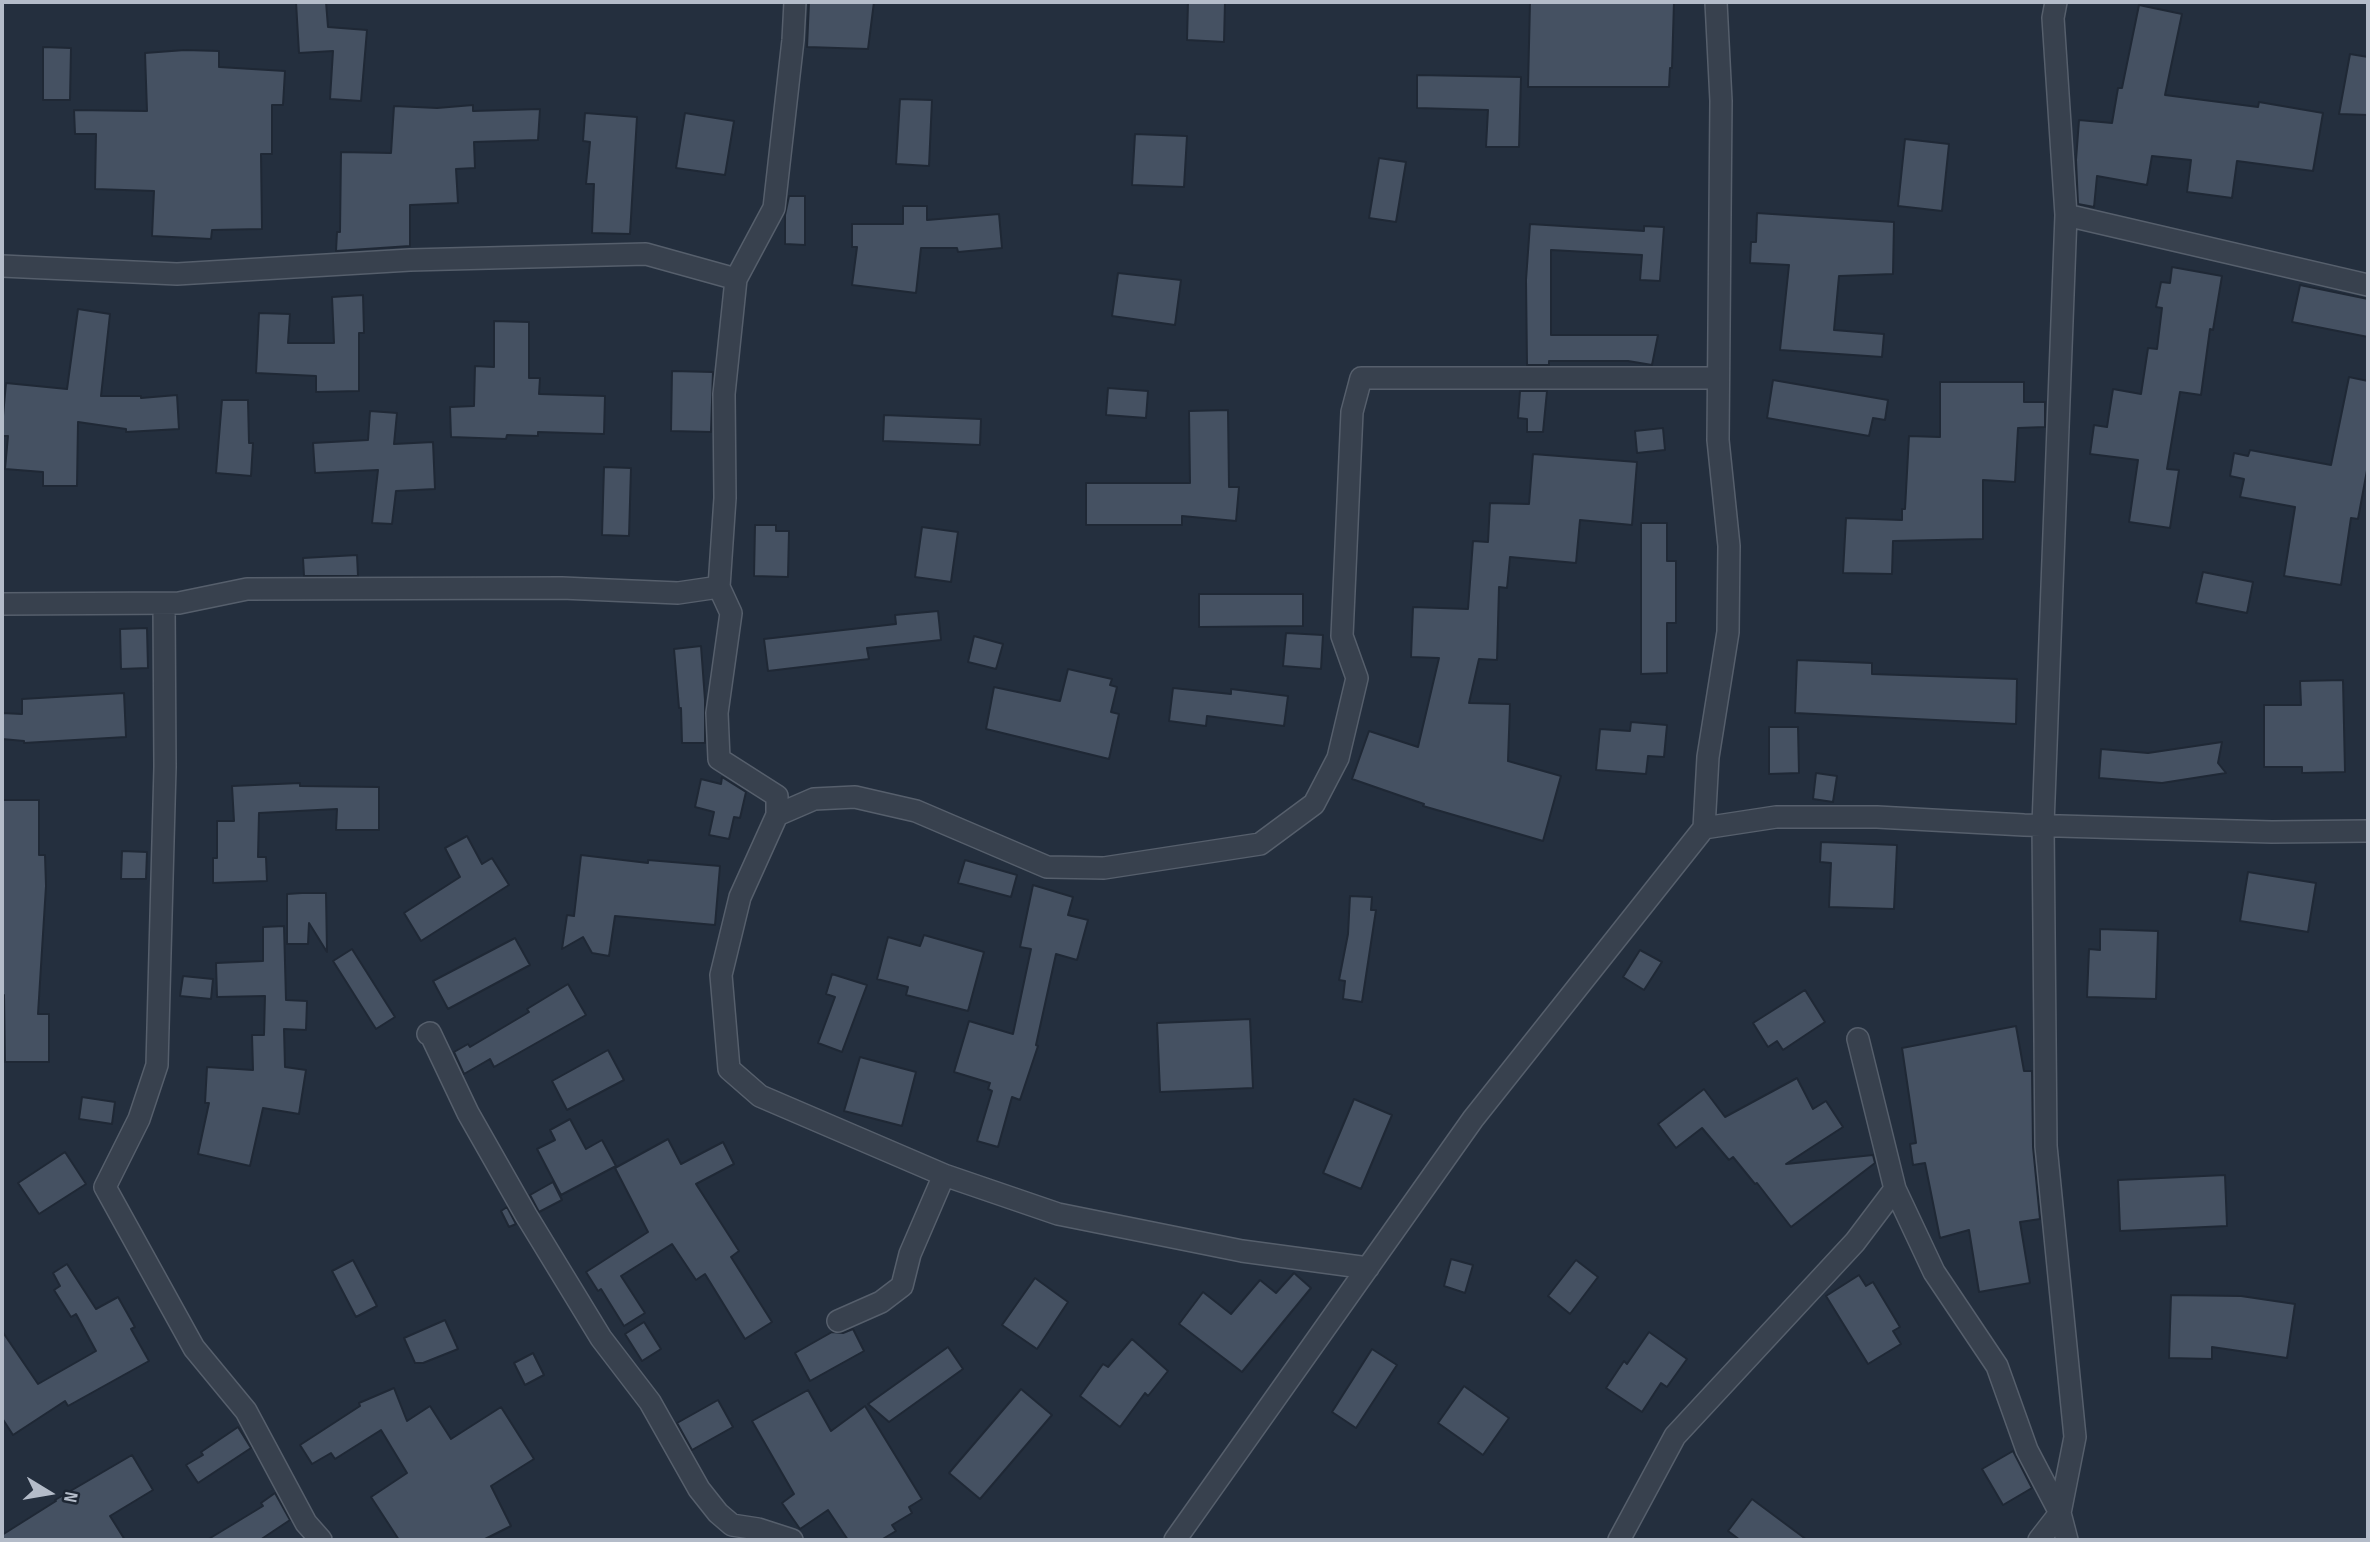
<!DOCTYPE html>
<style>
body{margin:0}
#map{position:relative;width:2370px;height:1542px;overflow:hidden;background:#242f3e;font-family:"Sofia Sans Condensed",sans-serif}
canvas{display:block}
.frame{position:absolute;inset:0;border:4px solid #b4bcc9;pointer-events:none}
.north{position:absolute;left:14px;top:1458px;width:70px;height:70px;-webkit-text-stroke:5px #1d2633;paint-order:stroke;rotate:101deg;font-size:19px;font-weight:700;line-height:28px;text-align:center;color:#b4bcc9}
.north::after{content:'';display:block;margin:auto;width:24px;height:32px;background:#b4bcc9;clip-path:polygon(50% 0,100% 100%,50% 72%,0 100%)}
</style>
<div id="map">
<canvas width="2370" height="1542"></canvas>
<div class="frame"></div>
<div class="north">N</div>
</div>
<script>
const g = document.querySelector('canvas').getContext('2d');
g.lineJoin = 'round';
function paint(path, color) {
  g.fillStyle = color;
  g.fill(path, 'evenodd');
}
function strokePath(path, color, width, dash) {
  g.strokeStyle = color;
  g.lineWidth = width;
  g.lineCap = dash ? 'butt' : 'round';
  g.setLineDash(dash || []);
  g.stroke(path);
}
const building = new Path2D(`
 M296,2h30l2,25 39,3 -6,71 -31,-2 3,-48 -34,2z
 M809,2h65l-6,47 -61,-2z
 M1188,2h37l-1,40 -37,-2z
 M1530,2h144l-2,66h-2l-1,19h-141z
 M2139,5l43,9 -17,81 93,12 1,-5 64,11 -10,58 -76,-10 -5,37 -45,-6 4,-32 -39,-4 -5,29 -50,-9 -3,31 -16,-3 -2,-44 3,-40 33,3 6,-35h4z
 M43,47l28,1 -1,52h-27z
 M185,50l34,1v16l66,4 -2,34h-11v49h-11l1,75 -50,1 -1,9 -59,-3 2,-45 -59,-2 1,-55h-21l-1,-24 73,1 -2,-58z
 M2350,54l18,3v58l-29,-1z
 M1417,75l104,2 -2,70h-33l2,-37 -71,-2z
 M900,99l32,1 -3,66 -33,-2z
 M473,105v6l67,-2 -2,31 -64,2 1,26 -19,1 2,34 -48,2v41l-74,5 1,-19h3l1,-80 50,1 3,-47 43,2z
 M585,113l52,4 -7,117 -38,-1 2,-49h-8l4,-42 -7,-1z
 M685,113l49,8 -9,54 -49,-7z
 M1135,134l52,2 -3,51 -52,-2z
 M1905,139l44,5 -7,67 -44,-5z
 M1379,158l27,4 -10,60 -27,-4z
 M789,196h16v49l-20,-1v-29z
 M903,206h24v14l72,-6 3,34 -44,4 -1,-4h-36l-5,45 -64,-8 5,-38h-5v-23h51z
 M1757,213l137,9 -1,52 -54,2 -5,54 50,4 -2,23 -102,-7 9,-85 -39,-2 1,-21h5z
 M1530,224l114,7v-5l20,1 -4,54 -20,-1 2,-25 -91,-5v85h107l-6,30 -24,-4h-79v4h-22l-1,-85z
 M2172,267l50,9 -9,54 -3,-1 -9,66 -21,-3 -13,77 12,1 -9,58 -41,-6 9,-62 -48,-6 4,-29 13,2 6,-38 28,5 7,-46 9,1 5,-41 -6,-1 5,-25 9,1z
 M1118,273l63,7 -6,45 -63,-9z
 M2300,285l68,14v38l-76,-15z
 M363,295l1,38h-5v58l-43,1v-16l-60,-3 3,-60 31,1 -2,29h46l-2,-46z
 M78,309l32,5 -9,82h40v2l36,-3 2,34 -53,3v-3l-48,-7 -1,64h-34v-14l-38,-3 3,-33h-6v-9l4,-44 61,6z
 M494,321l35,1v56h11l-1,16 66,2 -1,38 -66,-2v4l-31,-1 -1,4 -55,-2 -1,-30 24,-1 1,-40 19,1z
 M672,371l41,1 -2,60 -40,-1z
 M2349,377l19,4v84l-10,54 -7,-1 -10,67 -57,-9 11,-69 -55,-10 4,-18 -14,-3 4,-23 14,3 2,-6 81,15z
 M1773,380l115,20 -3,20 -12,-2 -4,18 -102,-18z
 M1940,382h84v20h21v25l-27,1 -3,54 -32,-2v59l-90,2 -1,33 -49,-1 3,-55 56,2v-11h3l4,-73 31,1z
 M1108,388l40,3 -2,27 -40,-3z
 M1520,391h27l-4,41h-16v-13l-9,-1z
 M222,400h26l1,43h4l-2,33 -35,-3z
 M1228,410l1,77h10l-3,34 -54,-5v9h-96v-42h104l-1,-72z
 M370,411l27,2 -3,31 39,-2 2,47 -39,2 -4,33 -20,-1 6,-53 -63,3 -2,-30 55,-3z
 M884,415l97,4 -1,26 -97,-4z
 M1663,428l2,22 -28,3 -2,-22z
 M1533,454l104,8 -5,63 -52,-5 -4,43 -66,-6 -3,31 -8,-1 -2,73 -18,-1 -10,44 41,1 -2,57 53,15 -18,65 -120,-35 1,-2 -72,-25 17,-48 49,16 21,-89 -28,-1 2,-50 55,2 5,-68 15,1 2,-39 39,1z
 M604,467l27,1 -2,68 -27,-1z
 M1641,523h26v38h9v62h-9v50l-26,1z
 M755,525h21v6h13l-1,46 -34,-1z
 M922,527l36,5 -7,50 -36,-5z
 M357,555l1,21h-54l-1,-18z
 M2203,572l50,10 -6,31 -51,-10z
 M1199,594h104v32l-104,1z
 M938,611l3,29 -74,8 2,11 -101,12 -4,-32 132,-15 -1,-9z
 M147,628l1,40 -27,1 -1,-40z
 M1286,633l37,2 -2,34 -38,-3z
 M974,636l29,8 -7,25 -28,-7z
 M701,646l4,54v43h-23l-1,-35h-2l-5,-59z
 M1797,660l75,3v11l145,5 -1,45 -221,-11z
 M1068,669l44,10 -2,6 7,2 -6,25 8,2 -10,45 -123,-30 8,-42 66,14z
 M2343,680l2,92 -43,1v-6h-38v-62h37l-1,-24z
 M1173,688l58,6v-5l57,7 -4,30 -77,-10 -1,10 -37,-5z
 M124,693l2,44 -102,6v-2l-22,-2v-26l20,1v-15z
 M1631,722l36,3 -3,32 -16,-1 -2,18 -50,-4 4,-41 30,2z
 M1769,727h29l1,46 -30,1z
 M2222,742l-4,21 8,10 -64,10 -63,-5 2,-29 47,4z
 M1816,773l21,3 -4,26 -20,-3z
 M722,777l24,15 -6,26 -6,-1 -5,22 -20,-4 5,-23 -19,-5 6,-28 20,5z
 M300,783v3l79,1v43h-43l1,-21 -78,4 -1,44h8l1,24 -54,2v-25h4v-37h17l-2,-35z
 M2,800h37v55h6l1,31 -8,128h11v48h-44l-1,-67h-2z
 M467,836l15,28 10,-6 17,27 -88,56 -17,-28 56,-36 -15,-29z
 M1821,842l76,3 -3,64 -65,-2 2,-44 -11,-1z
 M122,851l25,1 -1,27h-25z
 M581,855l67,8v-3l72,6 -5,59 -100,-9 -6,40 -17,-3 -9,-16 -21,12 5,-34 7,1z
 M965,860l52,15 -6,22 -53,-14z
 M2248,872l68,11 -8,49 -68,-11z
 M1033,885l40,12 -5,18 20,5 -11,40 -21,-6 -20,91 2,1 -18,54 -8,-3 -14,50 -21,-6 15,-50 -4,-2 2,-6 -36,-11 15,-51 44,13 18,-85 -11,-2z
 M302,893h24l1,59 -18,-29 -1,21h-21v-50z
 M1350,896l22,1 -1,13h5l-14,92 -19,-3 2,-18 -6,-1 9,-46z
 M284,926l2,74 21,1 -1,29 -22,-1 1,38 21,3 -7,44 -36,-6 -13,58 -52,-12 11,-51h-4l2,-36 46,3 -1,-35h12l1,-39 -48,1 -1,-34 47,-2v-34z
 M2100,929l58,2 -2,68 -69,-2 2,-48 11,1z
 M924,935l60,17 -16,59 -62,-16 2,-8 -31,-8 11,-42 32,9z
 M515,938l15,27 -82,44 -15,-28z
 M352,949l43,68 -19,12 -43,-68z
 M1640,950l22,12 -18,28 -21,-13z
 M832,974l35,11 -25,67 -24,-9 17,-46 -9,-3z
 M183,976l30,3 -2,20 -31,-3z
 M568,984l18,31 -92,52 -4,-8 -26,15 -10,-22 14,-8 2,3 59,-35 -2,-3z
 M1805,990l20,32 -42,28 -6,-9 -9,6 -15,-24z
 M1250,1019l3,69 -93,4 -3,-69z
 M2016,1026l8,45h8l1,76 7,72 -20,3 10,61 -51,9 -10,-62 -29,8 -15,-75 -12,2 -3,-21 6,-1 -14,-95z
 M608,1050l16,30 -57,30 -15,-29z
 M860,1057l56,15 -14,54 -58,-15z
 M1797,1078l16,31 13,-8 17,26 -57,37 87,-9 2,8 -84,64 -34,-44 -2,1 -22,-27 -4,3 -27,-32 -26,20 -18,-24 46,-35 21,28z
 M82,1097l33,5 -3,22 -33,-5z
 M1354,1099l38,16 -31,74 -38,-16z
 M570,1119l16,30 16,-9 14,26 -55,29 -24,-46 18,-9 -5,-10z
 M668,1139l13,25 42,-22 11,22 -38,20 43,67 -8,6 41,65 -27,17 -40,-65 -9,6 -24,-36 -51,32 24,37 -21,13 -23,-37 -3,2 -12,-19 62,-40 -33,-64z
 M65,1152l21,32 -47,30 -21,-31z
 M2225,1175l2,51 -107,5 -2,-51z
 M553,1182l9,18 -23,12 -9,-17z
 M507,1207l9,17 -7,3 -8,-16z
 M1451,1259l22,6 -8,28 -21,-7z
 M353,1260l24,46 -21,11 -24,-46z
 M1576,1260l22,17 -28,37 -22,-18z
 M67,1264l29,45 22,-12 17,30 -4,2 18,32 -81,45 -3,-5 -52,34 -11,-17v-87l36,53 58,-33 -20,-37 -5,3 -17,-27 6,-4 -7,-13z
 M1294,1273l17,15 -69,84 -63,-48 24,-32 28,22 29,-34 16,13z
 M1859,1275l7,11 7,-4 27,45 -7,4 8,13 -33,20 -42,-68z
 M1035,1278l33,24 -31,47 -35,-24z
 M2171,1295l70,1 54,8 -8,54 -75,-11v12l-43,-1z
 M445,1320l13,29 -35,14h-8l-11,-25z
 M644,1322l17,27 -19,12 -17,-27z
 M853,1329l11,22 -54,30 -15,-28 37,-21 11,1z
 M1649,1332l38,27 -20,28 -6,-4 -19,29 -36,-24 18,-27 3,3z
 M1132,1339l36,32 -20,25 -3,-3 -25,34 -40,-31 23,-32 5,3z
 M948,1347l15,22 -74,53 -21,-18z
 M1372,1349l25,16 -41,63 -24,-16z
 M533,1353l11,22 -19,10 -11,-22z
 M1464,1386l45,32 -26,37 -45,-32z
 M394,1388l13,33 23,-15 21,33 50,-32 33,52 -43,27 20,40 -28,14h-84l-28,-43 36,-24 -26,-43 -46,29 -4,-6 -19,11 -12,-19 60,-39 -1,-3z
 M1021,1389l31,26 -72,84 -31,-26z
 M808,1390l23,41 34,-25 57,93 -13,8 3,6 -20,12 4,6 -15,9h-33l-20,-30 -28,19 -18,-26 12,-9 -42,-73z
 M718,1400l15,27 -41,23 -15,-27z
 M238,1427l13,21 -53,35 -12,-18 17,-10 -2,-3z
 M2013,1451l19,37 -29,17 -21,-36z
 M132,1455l21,35 -43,26 15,24h-123v-5l54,-34 -1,-1z
 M275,1493l15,27 -30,20h-53l56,-34 -2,-3z
 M1752,1499l55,41h-67l-12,-9z`);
paint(building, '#455162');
strokePath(building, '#1f2835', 2);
const minor = new Path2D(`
 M2056,2l-3,16 13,197 -23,610 3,321 29,291 -15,76 7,27
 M2066,215l302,70
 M2,266l175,8 233,-14 236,-6 90,25
 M719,587l12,26 -14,100 2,46 58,37v19l-37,82 -19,78 8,94 31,27 184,79 114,39 184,37 126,17
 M2,604l177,-1 68,-14 315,-1 116,5 41,-6 6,-89 -1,-104 12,-115 38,-71 19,-168 2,-38
 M164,604l1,163 -8,298 -18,54 -34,68 89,161 52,63 60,112 15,17
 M777,815l37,-16 41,-2 61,14 131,56 57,1 156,-24 54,-40 24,-46 19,-80 -15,-42 10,-224 9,-34h357
 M1704,828l72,-11h101l147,8 248,7 96,-1
 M428,1034l2,-1 38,80 58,102 75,123 49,64 49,87 19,24 14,12 26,4 34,11
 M1858,1039l37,150 39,83 63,94 30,84 33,63 -21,27
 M838,1321l43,-19 21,-16 8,-32 34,-79
 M1175,1540l298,-421 231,-291 4,-71 20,-125 1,-86 -11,-106 3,-339 -5,-99
 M1619,1540l56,-104 180,-194 40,-53`);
strokePath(minor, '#565f6c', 24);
strokePath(minor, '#38414e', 21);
</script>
